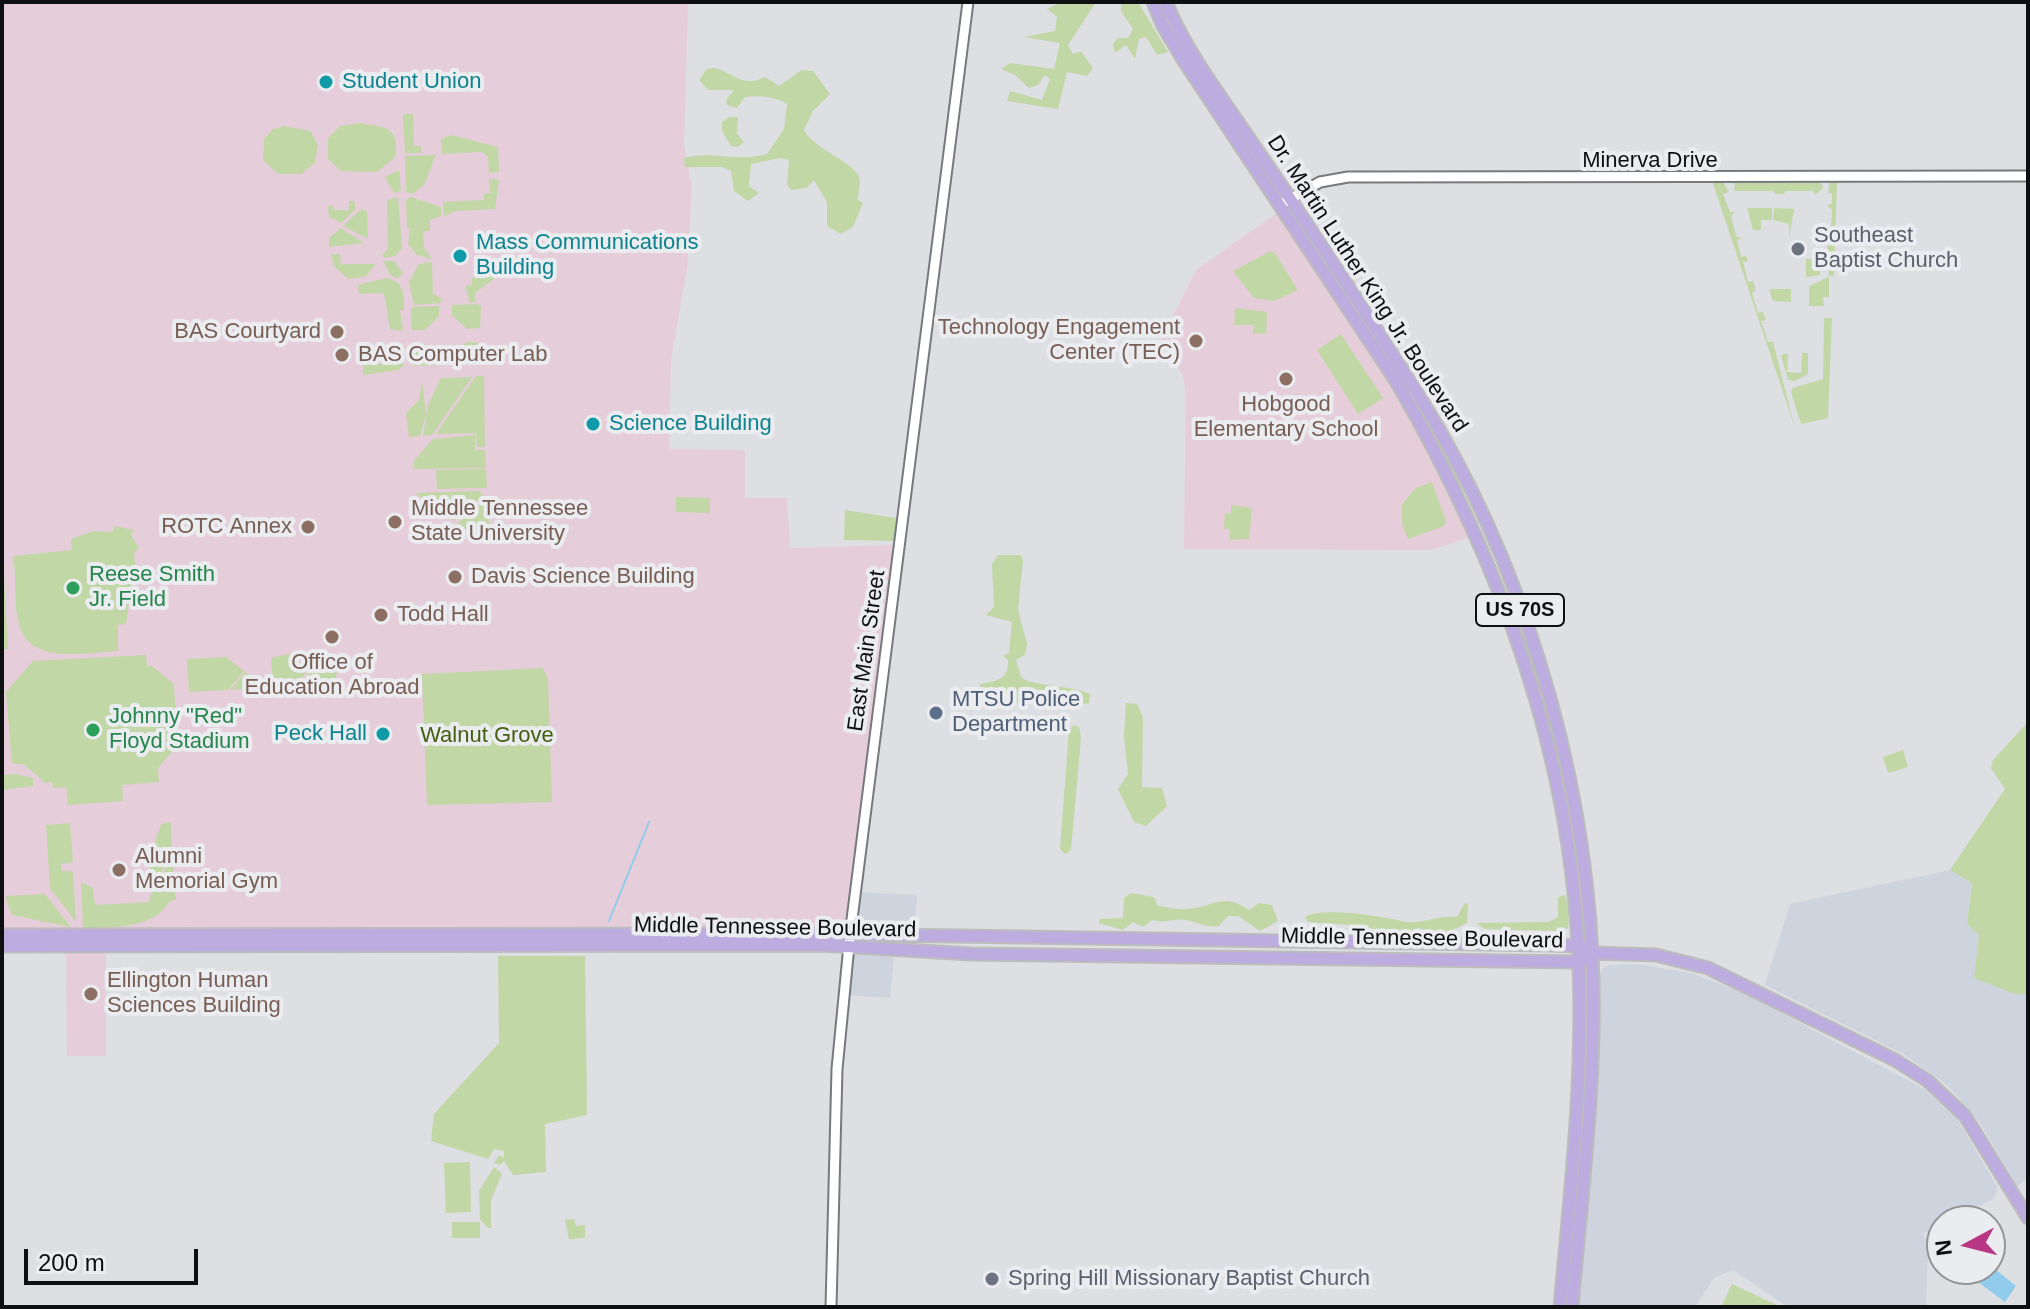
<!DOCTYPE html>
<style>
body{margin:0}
#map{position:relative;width:2030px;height:1309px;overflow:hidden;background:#dddfe2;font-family:Arial,sans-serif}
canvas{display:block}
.frame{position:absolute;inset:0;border:4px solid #0e0f10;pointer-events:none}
.north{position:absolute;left:1926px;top:1205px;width:80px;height:80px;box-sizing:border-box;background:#eaecef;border:2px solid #929496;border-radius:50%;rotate:263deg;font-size:22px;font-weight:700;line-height:32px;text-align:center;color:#0e0f10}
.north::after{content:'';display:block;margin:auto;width:28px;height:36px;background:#b73784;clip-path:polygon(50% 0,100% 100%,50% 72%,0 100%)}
.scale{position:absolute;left:24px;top:1249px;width:174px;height:36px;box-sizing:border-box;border:4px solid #0e0f10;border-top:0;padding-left:10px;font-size:24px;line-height:28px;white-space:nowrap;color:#0e0f10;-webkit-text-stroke:6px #eaecef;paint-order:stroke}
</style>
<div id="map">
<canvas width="2030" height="1309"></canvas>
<div class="frame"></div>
<div class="north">N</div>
<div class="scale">200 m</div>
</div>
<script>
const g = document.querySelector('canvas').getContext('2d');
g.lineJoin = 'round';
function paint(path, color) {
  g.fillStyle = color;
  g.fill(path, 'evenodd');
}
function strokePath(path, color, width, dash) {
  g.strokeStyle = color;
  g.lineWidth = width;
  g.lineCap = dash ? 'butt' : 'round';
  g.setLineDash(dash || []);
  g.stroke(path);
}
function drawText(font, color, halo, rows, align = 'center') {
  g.font = font + ' Arial,sans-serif';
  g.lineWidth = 8;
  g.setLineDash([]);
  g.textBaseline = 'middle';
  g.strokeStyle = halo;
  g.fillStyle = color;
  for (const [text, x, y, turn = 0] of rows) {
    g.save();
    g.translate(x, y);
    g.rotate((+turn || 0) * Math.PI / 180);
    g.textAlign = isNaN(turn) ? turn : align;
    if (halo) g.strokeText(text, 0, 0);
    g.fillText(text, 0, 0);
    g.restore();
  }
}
paint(new Path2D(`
 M1950,870l22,12 -5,42 12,11 36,59h13v184l-11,8 -39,-66 -30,-34 -43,-31 -140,-70 25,-81z
 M856,892l61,3 -3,41h-18l-6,62 -46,-3z
 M1637,964l54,9 53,20 180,96 33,30 41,69 -5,11 -71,35 6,9 -2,64h-138l-55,-37 -19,8 -19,29h-119l17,-212 6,-118 4,-9 6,-3z`), '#ced4dd');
paint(new Path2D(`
 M2,2h686l-4,142 8,44 -5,80 -16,92 -2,89 76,1v48h42l3,50 110,-3 -50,390 -744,1v120h-39l-1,-120 -64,-1z
 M1277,213l113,170 42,70 39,84 -40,13 -247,-1 2,-154 -3,-19 -21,-33v-5l34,-68z`), '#e5ced9');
paint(new Path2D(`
 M1061,2h35l-28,43 5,9 8,-3 12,17 -6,8 -20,-4 -9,37 -51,-8 3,-10 32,9 8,-21 -5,-4 -7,10 -9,3 -14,-13 -14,-6 9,-6 44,6 6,-26 -36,-6 31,-6 2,-14 -10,-8z
 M1121,2h17l30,50 -11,3 -11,-18 -7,2 -4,20 -9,-14 -11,8 -2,-9 5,-6h10l5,-9 -12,-18z
 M715,68c20,6 28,20 50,9l14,9 23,-16 11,1 17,23 -17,17 -9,19c10,20 54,33 56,50 0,6 -2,13 -2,20l5,3 -10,24 -12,7 -14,-8v-24l-13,-22 -7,8 -16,2 -4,-6 2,-24 -9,-2 -29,6 -2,22 10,7 -11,8 -14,-10 -3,-20 -9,-4h-37l-1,-9c26,-8 55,5 83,-4l17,-25 3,-25c-10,-7 -30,-9 -42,-7l-8,11 -10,-3 -1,-5 8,-10h-26l-9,-10 8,-11z
 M403,114h10l1,32h7v7h-16z
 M729,117h9l-1,17 7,8 -6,5 -7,-1 -9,-15v-9z
 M362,123c13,5 40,-2 33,34l-18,15 -36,-1 -13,-12v-21l12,-12z
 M284,126l26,5 8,13 -3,19 -14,11h-23l-15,-14 1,-21 9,-10z
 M451,135l47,12 1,25 -10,1 -1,-16 -6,-5 -40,2 -1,-15z
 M436,155l-12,30 -12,9 -6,-2 -1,-36z
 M399,170l2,21 -7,2 -9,-16z
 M489,179l10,1 -4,29 -39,2 -12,5 -1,-14 41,-2v-6l6,-1z
 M1712,181l11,1 6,10 -6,2 7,18h5l-4,4 5,20 6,2 -5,2 4,17 5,-1 2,5 -5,1 5,20 5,-1 3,9 -4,3 6,20 5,-1 3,8 -5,1 7,21h5l21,83z
 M1735,181h84l4,7 -8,7 -1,-4h-29l-1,3h-9l-1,-3h-40z
 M1837,181l-3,95h-5l-2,-30 3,-1 2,-35 -5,-5 5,-1v-11h-4l2,-11z
 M398,197l4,51 -7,8 -11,2 -2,-3 6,-6 -1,-49z
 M411,197l30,10v9l-11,4v11h-7l1,17 8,11 -15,-4 -9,-11 2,-16h-3l-1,-28z
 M349,201h5l2,8 -15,14 -12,-6 -1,-11h5l1,4h15z
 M1747,208h25v12h-11v10h-8z
 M1774,208l20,1 -5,30v-15l-16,-4z
 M361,209l6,3 1,27 -25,-13z
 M341,228l1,1 22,14 -35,4v-9z
 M1269,252h5l24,38 -24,11 -20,-3 -21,-27z
 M331,254h9l1,10h35l-11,13 -17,2 -14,-13z
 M1806,259l15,1 -1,15 -14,2z
 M383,261h11l9,12 -5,5 -7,-2z
 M432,262l1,32 8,4v5l-27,2 -5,-23 10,-18z
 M489,265l5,2 1,11 -20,15v9l-5,1 -5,-17 7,-1v-7l17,-1z
 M1829,277v20h-6l1,9h-15v-20z
 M386,278c18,3 18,17 18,32h-4l3,21 -13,-2 -6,-36 -25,1 -1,-9z
 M1769,289h22v13l-18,-1z
 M477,304l4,2 -1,22 -13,1 -15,-14v-10z
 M439,306v10l-14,14h-13l-1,-23z
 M1235,308l32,4 -1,22 -13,-1v-8h-19z
 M1824,318h8l-4,100 -27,6 -10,-32 2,-4 30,-9z
 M1341,334l42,64 -25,16 -41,-64z
 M466,342l16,1v21h-28l-1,-8z
 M413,344h12l15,13v8l-27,1z
 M396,345l10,1 -4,1 1,19 -4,4 -36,5v-10l19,-1v-7l9,-1v-8z
 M1788,353l-1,19 14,1 1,-20h6v21l-13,7 -7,-1 -7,-25z
 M476,376h8l1,71h-8l-1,-14 -40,1z
 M472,377l-40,58 -9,1 5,-31 13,-27z
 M422,381l4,33 -6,22 -11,1 -3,-24 13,-13z
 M475,435v15h10l1,18 -72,1v-8l19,-22z
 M486,469l1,19 -50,1 -1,-19z
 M1432,482l14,39 -2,5 -36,13 -6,-15v-20l14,-16z
 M480,491l3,5 -29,25 -39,-28z
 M676,497l34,1v15l-34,-1z
 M486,498l6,47 -35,-21z
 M1231,505l21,3 -3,31 -19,1v-11h-6l1,-16h6z
 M845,510l51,8 -2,23 -50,-1z
 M115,526l19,4 -3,5 8,13 -5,5 2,18 -3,1 -7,52 -8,1v26c-31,1 -87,15 -99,-26 -6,-22 -2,-47 -6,-69l59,-6 -1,-11 22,-8 19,1z
 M2,541l6,108h-6z
 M998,555h23l2,5 -5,50 9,34 -2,11 -9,5 5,17c8,9 50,8 69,17l-1,9 -19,3 -23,-16 -21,-1 -9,14 -7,-1v-8l-31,-6 1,-4c17,-3 29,-4 28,-24l-5,-4 6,-3 3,-31 -26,-7 8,-8 -2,-43z
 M289,654l18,16 -13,20 -9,1 -12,-8 -2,-25z
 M339,654l-3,24 -26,9 -2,-17 8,-11z
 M146,655l1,11h5l22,18 3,62 -19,22 1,14 -37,3 1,16 -55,4 -2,-18 -13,1 -1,-6 -7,1 -20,-18 -13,-2 -6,-71 27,-31z
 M226,657l18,14 -16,19 -39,2 -2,-33z
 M543,668l5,11 4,123 -125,3 -5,-131z
 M245,672l12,10v6l-27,2z
 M1126,703l11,1 6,13 -1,70 20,1 5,18 -21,20 -12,-4 -16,-33 10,-15 -4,-38z
 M2028,722v272h-13l-41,-16 5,-43 -12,-11 5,-41 -22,-13 55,-81 -14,-21 2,-8z
 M1074,725l5,2 2,11 -10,112 -6,4 -5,-5 9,-120z
 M1903,750l5,17 -20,6 -5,-16z
 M16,774l17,4v8l-31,4v-15z
 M171,822l1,32 -21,1 10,-31z
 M70,823l3,39 -12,2v6l12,2 3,50 -26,-34 -4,-63z
 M173,856l-18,25 -6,-1 1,-23z
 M173,860l1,27h-20l-1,-1z
 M81,882l12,6 2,17 54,-3 3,-12 22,-2 2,11 -7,3c-14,26 -57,26 -86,26z
 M1131,893l23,4 4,9c9,1 19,4 28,3 28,-1 35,-18 63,1l10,-7 13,2 6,16 -18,10 -22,-15h-10l-9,10c-13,2 -21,-4 -34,-6 -11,-2 -20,4 -33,0l-9,7 -10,-5 -10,8 -24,-7 1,-4 23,-1 1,-20z
 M45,894l25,32v1l-58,-12 -7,-19z
 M1565,895l4,16 -1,17 -8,3 -75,-2 -9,-6 72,-1 10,-5v-20z
 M1465,903l3,1 -1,19 -18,9h-14l-18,-4 -9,4 -34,-2 -10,-4 -56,-4 -3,-5c17,-11 81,0 101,5 14,2 34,-7 51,-5z
 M498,956h87l2,159 -42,9 1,48 -33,3 -9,-14 -4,4 -6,-2 5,-8 5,3v-7l-10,-2 -6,10 -57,-18 3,-27 65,-71z
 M470,1162l1,50 -25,1 -2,-50z
 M494,1167l8,7 -11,26v28h-3l-8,-9 -1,-28z
 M574,1219l2,7 9,-1v13l-16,1 -4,-19z
 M452,1222h28v16h-28z
 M1732,1284l49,23h-60z`), '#c2d7a6');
paint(new Path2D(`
 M1990,1265l26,21 -11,16 -27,-20z`), '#91ccec');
strokePath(new Path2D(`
 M609,921l40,-99`), '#91ccec', 2);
const minor = new Path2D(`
 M1285,202l35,-20 28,-5 680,-1
 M831,1307l6,-238 13,-134 118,-933`);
const major = new Path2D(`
 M1153,2l10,24 19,32 214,323c101,174 172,362 182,564 7,121 -7,242 -18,362
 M1166,2c21,52 58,98 89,145 56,82 111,165 164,249 102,163 163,365 173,557 6,118 -10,237 -20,354
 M2,935l823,-1 724,11 29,1 14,7 64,2 52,13 187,92 33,21 37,35 63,102
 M2,946l820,-1 149,9 608,8 13,-9`);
strokePath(minor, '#77797b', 13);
strokePath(major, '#bcbcbc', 15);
strokePath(minor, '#fff', 9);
strokePath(major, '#bcace0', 11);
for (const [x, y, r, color] of [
 [326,82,8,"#0f9aa8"],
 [1798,249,8,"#6b7280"],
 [460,256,8,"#0f9aa8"],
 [337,332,8,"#8d6e63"],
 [1196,341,8,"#8d6e63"],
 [342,355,8,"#8d6e63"],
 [1286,379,8,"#8d6e63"],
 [593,424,8,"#0f9aa8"],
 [395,522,8,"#8d6e63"],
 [308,527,8,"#8d6e63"],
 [455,577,8,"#8d6e63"],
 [73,588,8,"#2e9e5b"],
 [381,615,8,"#8d6e63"],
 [332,637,8,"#8d6e63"],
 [936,713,8,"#5c6f8a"],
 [93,730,8,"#2e9e5b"],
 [383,734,8,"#0f9aa8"],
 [119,870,8,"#8d6e63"],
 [91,994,8,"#8d6e63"],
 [992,1279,8,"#6b7280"]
]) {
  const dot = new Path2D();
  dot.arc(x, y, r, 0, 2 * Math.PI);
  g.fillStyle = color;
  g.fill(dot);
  strokePath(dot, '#eaecef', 3);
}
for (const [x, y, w] of [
 [1520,610,88]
]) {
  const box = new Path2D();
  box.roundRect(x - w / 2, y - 16, w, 32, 6);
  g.fillStyle = '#eaecef';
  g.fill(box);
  strokePath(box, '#0e0f10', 2);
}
drawText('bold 20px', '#0e0f10', null, [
 ["US 70S",1520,610]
]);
drawText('22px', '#0d838f', '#eaecef', [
 ["Student Union",342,82],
 ["Mass Communications",476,243],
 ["Building",476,268],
 ["Science Building",609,424],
 ["Peck Hall",367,734,"right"]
], 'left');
drawText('22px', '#0e0f10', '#eaecef', [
 ["Minerva Drive",1650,161],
 ["Dr. Martin Luther King Jr. Boulevard",1367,284,57],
 ["East Main Street",867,651,-82],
 ["Middle Tennessee Boulevard",775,928,1],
 ["Middle Tennessee Boulevard",1422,939,1]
]);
drawText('22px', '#5b616d', '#eaecef', [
 ["Southeast",1814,236],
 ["Baptist Church",1814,261],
 ["Spring Hill Missionary Baptist Church",1008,1279]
], 'left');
drawText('22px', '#785e54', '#eaecef', [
 ["Technology Engagement",1180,328,"right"],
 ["Center (TEC)",1180,353,"right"],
 ["BAS Courtyard",321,332,"right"],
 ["BAS Computer Lab",358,355],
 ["Hobgood",1286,405,"center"],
 ["Elementary School",1286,430,"center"],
 ["Middle Tennessee",411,509],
 ["State University",411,534],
 ["ROTC Annex",292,527,"right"],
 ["Davis Science Building",471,577],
 ["Todd Hall",397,615],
 ["Office of",332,663,"center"],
 ["Education Abroad",332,688,"center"],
 ["Alumni",135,857],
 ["Memorial Gym",135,882],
 ["Ellington Human",107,981],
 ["Sciences Building",107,1006]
], 'left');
drawText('22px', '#27864d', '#eaecef', [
 ["Reese Smith",89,575],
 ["Jr. Field",89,600],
 ["Johnny \"Red\"",109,717],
 ["Floyd Stadium",109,742]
], 'left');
drawText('22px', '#4e5e75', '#eaecef', [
 ["MTSU Police",952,700],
 ["Department",952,725]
], 'left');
drawText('22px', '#455f11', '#eaecef', [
 ["Walnut Grove",487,736]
]);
</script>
